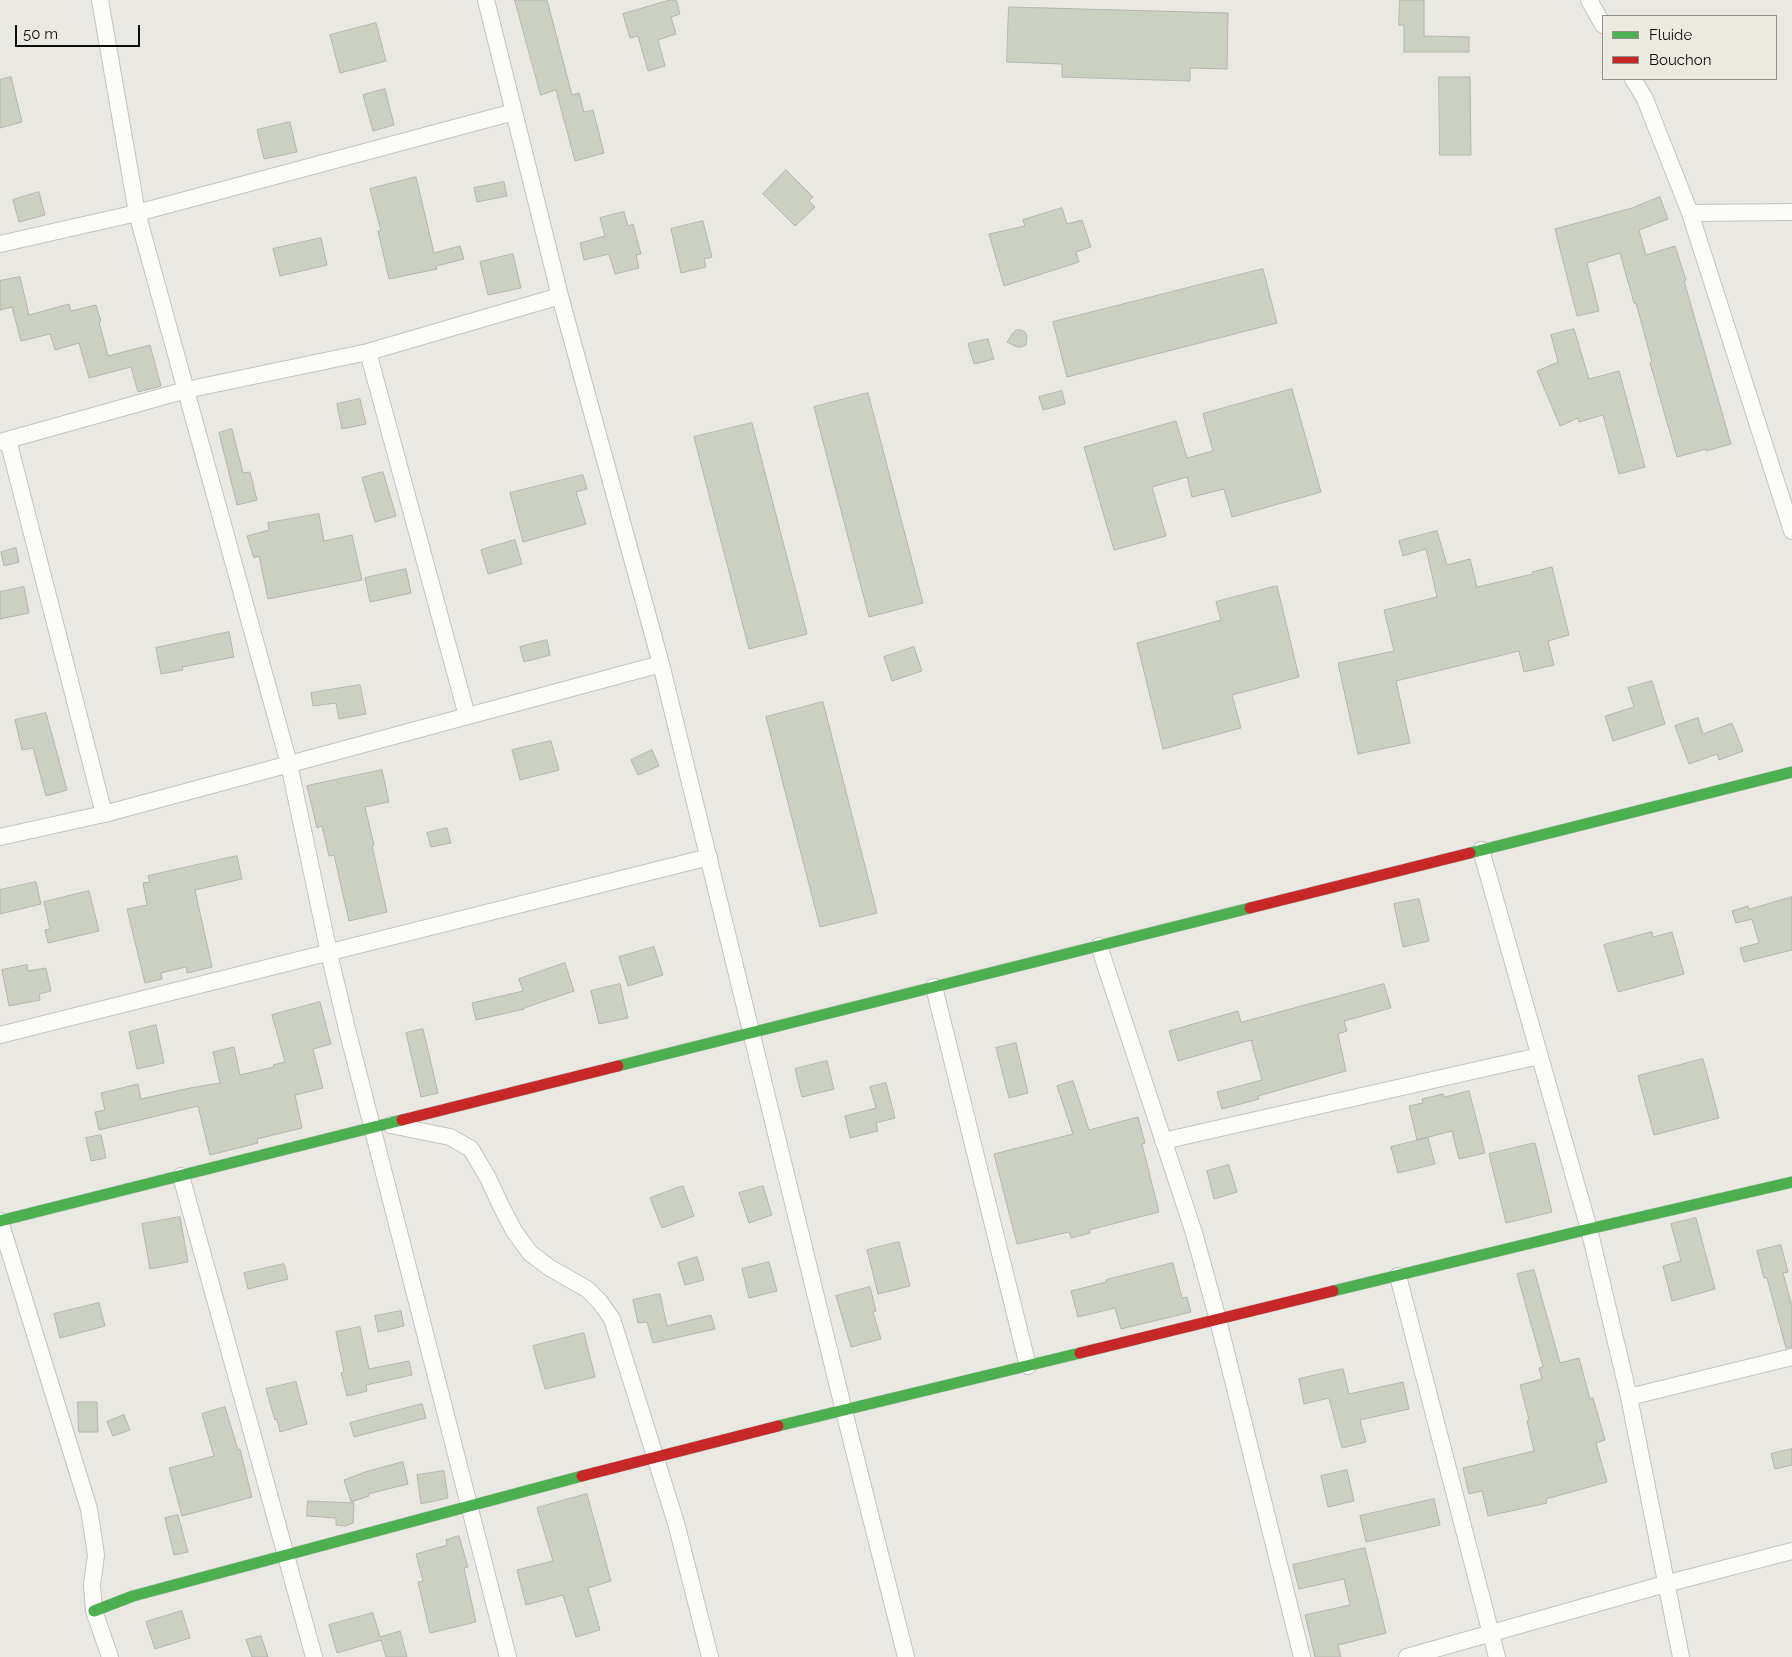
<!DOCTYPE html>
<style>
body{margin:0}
#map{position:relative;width:1792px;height:1657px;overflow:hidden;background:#e9e8e3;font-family:Raleway,sans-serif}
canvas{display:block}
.legend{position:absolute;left:1602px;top:15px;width:175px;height:65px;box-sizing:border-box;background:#eceae0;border:1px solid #93928a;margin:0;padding:6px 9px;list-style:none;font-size:15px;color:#0d0d09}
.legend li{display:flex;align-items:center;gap:10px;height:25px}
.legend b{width:25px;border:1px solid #93928a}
.scale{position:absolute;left:15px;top:25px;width:125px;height:22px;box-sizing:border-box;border:2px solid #0d0d09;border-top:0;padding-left:6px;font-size:15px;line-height:18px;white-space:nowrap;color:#0d0d09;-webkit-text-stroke:4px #eceae0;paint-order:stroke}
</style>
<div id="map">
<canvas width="1792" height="1657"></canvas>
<ul class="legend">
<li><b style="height:6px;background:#4caf50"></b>Fluide</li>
<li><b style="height:6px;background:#c62828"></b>Bouchon</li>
</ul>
<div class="scale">50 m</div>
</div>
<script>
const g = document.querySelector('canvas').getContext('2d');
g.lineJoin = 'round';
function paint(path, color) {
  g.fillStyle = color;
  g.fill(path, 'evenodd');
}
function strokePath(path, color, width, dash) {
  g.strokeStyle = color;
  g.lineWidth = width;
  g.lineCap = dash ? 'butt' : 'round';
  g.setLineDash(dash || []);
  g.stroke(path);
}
const building = new Path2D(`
 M515,0h32l25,95 7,-2 5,19 9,-2 11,43 -29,8 -19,-71 -15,5z
 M670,0h6l4,14 -9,3 5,17 -18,6 7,26 -17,5 -10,-35 -8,2 -7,-24z
 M1400,0h24v36l45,1v15h-65v-27h-5z
 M1009,7l219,6 -1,56 -37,-1v13l-128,-4v-13l-55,-2z
 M376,23l10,38 -46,12 -10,-38z
 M11,77l11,45 -22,6v-48z
 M1439,77h31l1,78h-31z
 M385,89l9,36 -21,6 -10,-36z
 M290,122l7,30 -33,7 -7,-29z
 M786,170l27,27 -4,4 6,6 -20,19 -32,-32z
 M416,177l18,76 26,-7 4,13 -28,7 1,3 -48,10 -11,-48h3l-11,-42z
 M504,182l3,14 -30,6 -3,-14z
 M39,192l6,23 -26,7 -6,-22z
 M1660,197l8,22 -29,11 7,25 29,-9 11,34 -2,1 47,163 -25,7v-2l-29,8 -27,-94 2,-1 -16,-59h-2l-14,-50 -33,10 12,48 -22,5 -22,-87 77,-21z
 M1062,208l5,16 15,-4 9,27 -15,5 3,10 -75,24 -15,-52 36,-8 -2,-6z
 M624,212l4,14 5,-2 8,30 -5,1 3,13 -24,6 -6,-20 -25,6 -4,-17 25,-7 -5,-18z
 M703,221l9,36 -8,2 2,8 -25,6 -10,-44z
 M321,238l6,27 -47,11 -7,-27z
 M513,254l8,34 -33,7 -8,-33z
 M1263,269l14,54 -210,54 -14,-55z
 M20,277l9,38 40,-11 2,7 25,-6 5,16 -2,1 9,34 42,-11 11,41 -23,6 -7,-25 -42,11 -10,-35 -24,7 -5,-16 -29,7 -9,-34 -12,3v-29z
 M1574,329l15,50 30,-8 26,96 -26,7 -16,-59 -24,7 -1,-4 -18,8 -23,-55 21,-9 -7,-27z
 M1016,330h5l4,2 2,4 -1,9 -5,2h-4l-10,-5 6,-9z
 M988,339l6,20 -20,5 -6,-20z
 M1292,389l29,103 -89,25 -8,-28 -32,8 -5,-20 -35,10 14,49 -52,14 -30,-103 92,-26 11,37 26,-7 -10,-37z
 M1062,391l3,13 -22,6 -4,-13z
 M868,393l55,210 -54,14 -55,-210z
 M360,399l6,25 -24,5 -5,-25z
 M752,423l55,211 -58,15 -55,-212z
 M232,429l11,44 7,-1 7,28 -20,5 -18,-72z
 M383,472l13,44 -21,6 -13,-44z
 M583,475l4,14 -11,3 10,32 -63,18 -13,-49z
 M319,514l5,27 28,-6 10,45 -94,19 -9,-43 -5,2 -7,-22 22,-6 -1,-7z
 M1437,531l10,34 23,-6 7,28 56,-13 -1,-2 20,-5 17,68 -21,6 6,24 -30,7 -5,-21 -123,30 14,62 -52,11 -20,-91 56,-12 -10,-41 53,-13 -11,-48 -23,7 -4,-15z
 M515,540l7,24 -34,10 -7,-24z
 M16,548l3,14 -15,4 -3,-14z
 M406,569l5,24 -41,9 -5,-24z
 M1277,586l22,91 -67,18 9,33 -78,21 -26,-106 84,-23 -5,-18z
 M24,587l5,26 -29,6v-27z
 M229,632l5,25 -52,10 1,3 -22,4 -5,-26z
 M547,640l3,15 -26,7 -4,-15z
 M914,647l8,24 -30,10 -8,-24z
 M1652,681l13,43 -52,17 -8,-25 29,-9 -6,-19z
 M360,685l6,29 -27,5 -3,-16 -23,3 -2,-13z
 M823,702l54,211 -57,14 -54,-210z
 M46,713l21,77 -21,6 -13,-48 -11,2 -7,-30z
 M1698,718l5,16 29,-11 11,28 -24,9 -2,-6 -28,10 -14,-38z
 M551,741l8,29 -39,10 -8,-30z
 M652,750l7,16 -21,9 -7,-15z
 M382,770l7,32 -24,5 9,38 -2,1 15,66 -38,9 -15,-66 -5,1 -7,-30 -5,2 -10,-42z
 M447,828l4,15 -20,4 -4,-14z
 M237,856l5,23 -47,11 17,77 -25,6 -1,-6 -25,6 1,6 -17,4 -18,-74 20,-4 -4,-22 7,-1 -2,-6z
 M36,882l5,22 -41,10v-24z
 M89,891l10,40 -51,12 -3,-13 5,-1 -6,-27z
 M1792,897v53l-48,12 -4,-14 19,-5 -7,-24 -16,4 -4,-12 16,-5 1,3z
 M1419,899l10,42 -26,6 -9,-43z
 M1652,932l1,5 19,-5 12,42 -66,18 -14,-47z
 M654,947l9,28 -35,11 -9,-29z
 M565,963l9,28 -50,17v1l-48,11 -4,-17 51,-12 -4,-12z
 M27,965l1,6 18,-3 5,23 -12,3 1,6 -31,6 -7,-36z
 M620,984l8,34 -29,6 -8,-33z
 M1384,984l7,24 -47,13 3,10 -9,3 8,37 -88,25 1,3 -37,10 -5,-17 45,-12 -11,-40 -73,21 -9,-30 69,-20 3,11z
 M320,1002l11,42 -18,5 10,39 -28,7 7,33 -45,11 1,4 -48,12 -12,-49 -99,24 -4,-18 10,-2 -4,-17 37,-9 3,15 49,-11 30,-5 -7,-31 21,-5 6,28 34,-8 -1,-2 12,-3 -13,-47z
 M156,1025l8,38 -27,6 -8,-37z
 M423,1029l15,64 -17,4 -15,-64z
 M1016,1043l12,50 -19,5 -13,-50z
 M1703,1059l16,59 -65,17 -16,-59z
 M827,1061l7,28 -32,8 -7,-28z
 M1073,1081l16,49 49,-13 7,26 -3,1 17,68 -70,18 1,3 -19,5 -2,-6 -52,12 -23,-90 79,-20 -16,-48z
 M886,1083l9,35 -19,5 2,8 -28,7 -5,-22 31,-8 -6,-21z
 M1469,1091l16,62 -26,6 -7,-28 -35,9 -8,-34 14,-3 -1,-4 21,-5 1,3z
 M101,1135l5,23 -15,3 -5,-23z
 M1428,1138l7,26 -37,9 -7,-26z
 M1535,1143l17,69 -46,11 -17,-69z
 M1229,1165l8,27 -23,7 -7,-28z
 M683,1186l11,30 -32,12 -12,-30z
 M763,1186l9,29 -23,8 -10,-30z
 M180,1217l8,45 -38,7 -8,-45z
 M1696,1218l19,71 -43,12 -9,-35 18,-5 -10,-37z
 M899,1242l11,44 -32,8 -11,-44z
 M1781,1245l7,27 -5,1 9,33v41l-6,1 -19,-70h-3l-7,-27z
 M697,1257l7,23 -19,5 -7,-22z
 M769,1262l8,29 -28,7 -7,-29z
 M1173,1263l9,35 5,-1 4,15 -70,17 -6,-21 -37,9 -7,-26 35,-9v-2z
 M284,1264l4,15 -40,10 -4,-16z
 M1534,1270l26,93 19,-5 11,41 3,-1 12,42 -9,3 11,39 -61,17 1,4 -59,13 -6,-25 -13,3 -6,-26 71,-17 -7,-30 2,-1 -9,-35 22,-6 -3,-11 4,-1 -26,-93z
 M870,1287l6,24 -3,1 8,27 -30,8 -15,-51z
 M660,1294l7,32 44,-11 4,14 -62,14 -6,-21 -9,1 -5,-23z
 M99,1303l6,23 -45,12 -6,-24z
 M401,1311l3,15 -26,6 -3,-16z
 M360,1327l9,42 40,-8 3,14 -46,10 1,6 -20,5 -6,-23 3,-1 -8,-40z
 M584,1333l11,44 -50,12 -12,-43z
 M1343,1369l6,25 54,-12 6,27 -49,11 6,22 -24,6 -13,-50 -25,6 -5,-25z
 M296,1382l11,42 -27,8 -3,-13 -2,1 -9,-31z
 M78,1402h19l1,30h-19z
 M422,1404l4,14 -72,19 -4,-14z
 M225,1407l13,43 2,-1 12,48 -70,19 -13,-48 45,-12 -12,-42z
 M124,1415l6,15 -17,6 -6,-14z
 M1792,1449v16l-17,4 -4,-15z
 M403,1462l5,22 -40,10 1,2 -18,6 -7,-22 21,-8z
 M1347,1470l7,31 -26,6 -7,-31z
 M444,1471l4,27 -27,6 -4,-29z
 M587,1494l24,87 -23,7 12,42 -24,7 -13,-42 -37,10 -9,-35 36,-9 -16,-53z
 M1434,1499l6,26 -74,17 -6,-26z
 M308,1501l46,2 -1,20 -8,3 -9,-1v-7l-29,-2z
 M178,1515l10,37 -14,3 -9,-37z
 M459,1536l9,31 -4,1 12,54 -46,11 -12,-51 5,-1 -7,-27 31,-9 -1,-5z
 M1365,1548l21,85 -48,12 3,12h-26l-10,-42 45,-10 -6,-26 -45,10 -6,-24z
 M182,1611l8,27 -35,11 -9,-27z
 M373,1613l7,24 20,-6 7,26h-21l-5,-17 -44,13 -8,-28z
 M261,1636l7,21h-16l-6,-17z`);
paint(building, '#cad1c0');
strokePath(building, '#b4b4b0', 1);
const street = new Path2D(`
 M100,0l37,213 152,551 40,189 18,76 161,628
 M486,0l74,296 101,368 183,747 62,246
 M1589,0l14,25
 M1633,79l12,20 45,114 102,318
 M1690,213l102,-1
 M0,244l137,-31 377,-101
 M368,352l99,364
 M8,440l96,374
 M0,442l186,-52 182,-38 192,-56
 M0,837l104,-23 557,-150
 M1481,850l108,379 40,168 52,260
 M1099,946l95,287 24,87 84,337
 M934,987l94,379
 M0,1035l709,-178
 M391,1125l59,12 21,12 17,29 12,26 14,27 16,22 20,15 37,21 13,13 12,17 64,204 34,134
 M1163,1141l376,-85
 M181,1176l133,481
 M0,1221l89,288 7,46 -4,30 2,26 16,46
 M1398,1276l99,381
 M1629,1397l163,-40
 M1407,1657l258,-73 127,-33`);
const fast = new Path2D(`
 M1470,853l322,-81
 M618,1066l632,-158
 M0,1221l402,-101
 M1333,1291l256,-62 203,-47
 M778,1426l302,-73
 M94,1611l39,-15 449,-120`);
const jam = new Path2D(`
 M1250,908l220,-55
 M402,1120l216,-54
 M1080,1353l253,-62
 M582,1476l196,-50`);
strokePath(street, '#c4c3bf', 18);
strokePath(fast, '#c4c3bf', 12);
strokePath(jam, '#c4c3bf', 12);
strokePath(street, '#fcfcfb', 16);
strokePath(fast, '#4caf50', 11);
strokePath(jam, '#c62828', 11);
</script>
